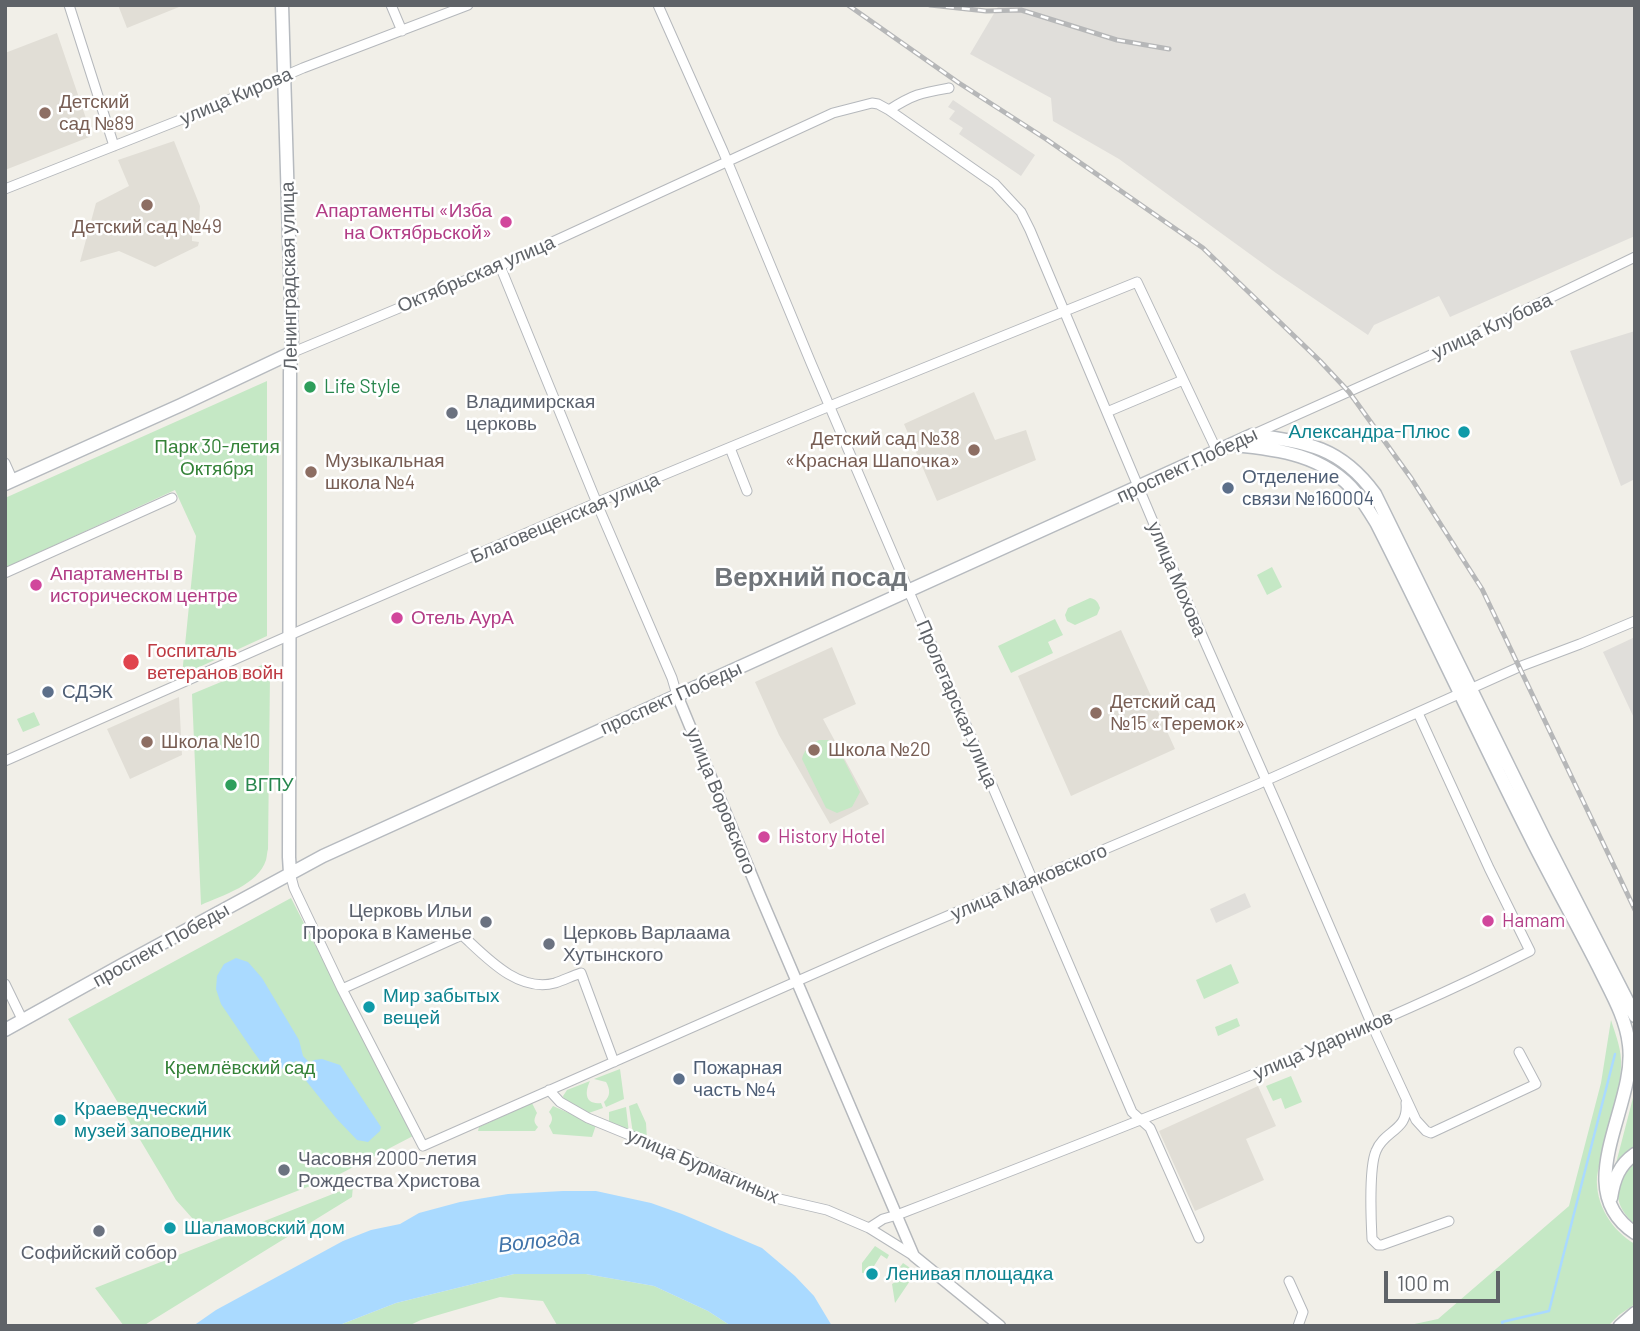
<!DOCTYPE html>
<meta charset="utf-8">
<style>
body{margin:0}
#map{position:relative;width:1640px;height:1331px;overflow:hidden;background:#f1efe8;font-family:Barlow,sans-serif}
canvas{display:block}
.frame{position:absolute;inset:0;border:7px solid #5f6368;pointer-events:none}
.scale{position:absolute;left:1384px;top:1271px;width:116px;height:32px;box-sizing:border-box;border:4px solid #5f6368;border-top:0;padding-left:9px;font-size:21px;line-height:24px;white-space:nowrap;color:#5f6368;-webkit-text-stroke:5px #fff;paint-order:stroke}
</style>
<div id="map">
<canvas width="1640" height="1331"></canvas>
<div class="frame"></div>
<div class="scale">100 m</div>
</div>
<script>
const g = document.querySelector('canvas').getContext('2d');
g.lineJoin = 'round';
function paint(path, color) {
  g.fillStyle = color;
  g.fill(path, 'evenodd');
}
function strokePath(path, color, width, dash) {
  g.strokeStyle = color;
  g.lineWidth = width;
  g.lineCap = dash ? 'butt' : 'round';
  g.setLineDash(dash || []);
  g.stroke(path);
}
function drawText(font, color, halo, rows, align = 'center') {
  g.font = font + ' Barlow,sans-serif';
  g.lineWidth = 5;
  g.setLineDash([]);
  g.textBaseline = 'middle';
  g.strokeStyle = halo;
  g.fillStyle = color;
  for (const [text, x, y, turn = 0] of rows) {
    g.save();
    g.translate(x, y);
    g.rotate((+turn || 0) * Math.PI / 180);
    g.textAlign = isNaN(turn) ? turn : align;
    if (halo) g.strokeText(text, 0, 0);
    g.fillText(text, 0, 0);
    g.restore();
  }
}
paint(new Path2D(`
 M999,5h636v231l-185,81 -11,-21 -65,29 -6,10 -92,-62 -157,-114 -66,-38 -2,-23 -81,-44z
 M953,100l82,55 -14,21 -62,-42 4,-6 -14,-9 6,-8 -7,-4z
 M1635,331v148l-14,7 -51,-135z
 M1635,637v83l-32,-68z
 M1245,893l6,14 -35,16 -6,-14z`), '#e0deda');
paint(new Path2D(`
 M118,5h66l-57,23z
 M57,33l35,103 -87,34v-117z
 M174,141l26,65 -1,20 -7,1v14l7,1 -1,4 -43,21 -36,-16 -39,11 16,-59 33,-17 -11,-26z
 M974,392l21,48 31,-10 10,30 -99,41 -33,-77z
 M1121,630l54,119 -104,47 -53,-120z
 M832,647l24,57 -33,15 46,85 -39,20 -51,-89 -24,-53z
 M179,697l3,58 -52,24 -23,-50z
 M1258,1086l18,40 -30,13 18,41 -69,31 -36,-80z`), '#e1ded6');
paint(new Path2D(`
 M267,381v255l-85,39 14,-139 -21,-46 -170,78v-70z
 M1272,567l10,20 -15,8 -10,-20z
 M1090,598c6,1 8,4 10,10l-3,7 -22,10 -8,-4 -2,-6 3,-7z
 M1055,619l8,16 -15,7 5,11 -42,20 -13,-27z
 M262,665l6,1 2,7 -2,176c-1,3 -1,7 -2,11 -8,25 -43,35 -65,45l-9,-211z
 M34,712l6,13 -17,7 -6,-13z
 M819,740h9l8,4 24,48 -8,15 -15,6 -11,-5 -24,-49c2,-10 9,-15 17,-19z
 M291,898l122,238 -77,40 -135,52 -25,-28 -108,-181z
 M1231,964l8,19 -35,16 -8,-19z
 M1237,1018l3,8 -22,10 -3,-9z
 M1611,1020c5,16 11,30 10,47 -1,28 -11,57 -18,84 -2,9 -5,17 -6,26 -2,27 15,54 38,67v60l-16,11 -11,11h-203l33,-7 131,-113 32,-123z
 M620,1069l4,30 -18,8 -2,-5c7,-6 6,-13 2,-20l-12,-3z
 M1291,1076l11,26 -17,7 -4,-11 -8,3 -7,-15z
 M590,1081c-5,10 -6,24 11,22l2,5 -17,6 -22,-13 -1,-5 4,-6z
 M1635,1090v60l-21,21z
 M532,1103l5,10c-3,6 -4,9 1,14l-3,4h-57l1,-4z
 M637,1103l9,20 1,17 -14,-6 -4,-28z
 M553,1106l43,19 -4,12 -39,-3 -4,-8c4,-6 4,-9 0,-14z
 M626,1107l3,26 -20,-9v-12z
 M1635,1158v67c-15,-15 -22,-27 -13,-48 4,-8 6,-14 13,-19z
 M353,1186l-1,11 -209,129h-19l-29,-38z
 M875,1246l14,9 -2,4 -6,-4 -7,11 -1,5 -11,2v-10z
 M903,1263l13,9 -21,31 -3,-19 5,-3 8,-11 -5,-3z
 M514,1274h72l68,12 54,25 23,15h-168l-6,-1 -14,-24 -43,-4 -79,23 -13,6h-71l59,-23z`), '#c5e8c5');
paint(new Path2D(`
 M236,958l12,4 14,16 37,62 4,16 7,7 4,-3 8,-1 18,6 41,62 -1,4 -12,11 -11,-2 -21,-22 -33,-41 -2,-6 2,-4 -7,-6 -9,6 -11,4 -12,-5 -11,-15 -32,-47 -5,-15 1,-13 7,-12z
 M563,1191h33l55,12 31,11 80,34 33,28 19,20 18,30h-101l-23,-15 -54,-25 -68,-12h-72l-118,29 -59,23h-144l23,-16 127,-69 28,-11 29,-6 19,-11 41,-11 48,-8z`), '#aadaff');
strokePath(new Path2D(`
 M1503,1326l-1,-4 47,-11 66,-257`), '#aadaff', 2.5);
const minor = new Path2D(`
 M69,5l45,141
 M391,5l11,26
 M658,5l65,146 88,212 321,749 18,16 49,110
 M889,110l106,74 26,28 9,18 148,351 103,233 91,211 44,95 10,11 5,2 105,-49 -17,-32
 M5,189l200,-79 98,-42 165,-63
 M500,266l101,247 71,165 5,17
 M291,353l209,-87 333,-153 39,-10 6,1 11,6c25,-16 32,-17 60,-22
 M1107,412l76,-32
 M1252,435l192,-86 191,-92
 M730,448l17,43
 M5,463l8,18
 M5,573l167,-75
 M5,761l301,-133 304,-131 232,-96 295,-119 80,169
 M290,873l4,15 48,101 81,157 463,-204 370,-157 263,-118 61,-23 55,-23
 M5,984l18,37
 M342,989l120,-54c24,22 56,58 93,48 9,-3 17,-7 26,-10l33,89
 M549,1090l11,12 28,16 146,60 37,19 56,13 42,18 45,28
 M1406,1103c3,28 -22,27 -30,48 -7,16 -5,69 -4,88l6,6h4l67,-24
 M869,1228l14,-9 14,-4c130,-50 261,-101 391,-155 81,-34 163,-69 242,-109l-41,-83 -71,-155
 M1289,1281l14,31 -5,14`);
const tertiary = new Path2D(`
 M677,695l82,198 155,363 86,70`);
const secondary = new Path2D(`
 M282,5l10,333 -2,34 -1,485 1,16
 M1233,445c45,4 92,10 123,48 8,9 15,21 21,31 54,106 103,214 157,320 21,41 43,81 64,122 12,25 28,51 31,79 8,61 -61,144 6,188
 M5,484l176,-79 110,-52
 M5,1030l117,-65 201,-109 929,-421c55,7 89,12 123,59l169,344 91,178
 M1611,1198c3,-19 8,-33 24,-44
 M1620,1326l15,-13`);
strokePath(minor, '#b5b8bc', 11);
strokePath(tertiary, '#b5b8bc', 13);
strokePath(secondary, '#b6babf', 15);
strokePath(minor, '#fff', 9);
strokePath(tertiary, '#fff', 10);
strokePath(secondary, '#fff', 12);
const rail = new Path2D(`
 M848,5l111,78 87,56 157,109 117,113 29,31 62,86 71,111 153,321
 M930,5l56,6 35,-1 96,30 52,9`);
strokePath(rail, '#b6b7b8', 5);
strokePath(rail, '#fff', 2.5, [8]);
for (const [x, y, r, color] of [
 [45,113,7,"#8d6e63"],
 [147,205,7,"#8d6e63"],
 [506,222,7,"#d1479c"],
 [310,387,7,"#2e9e5b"],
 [452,413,7,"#6b7280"],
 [1464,432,7,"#0f9aa8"],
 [974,450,7,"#8d6e63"],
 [311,472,7,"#8d6e63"],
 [1228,488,7,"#5c6f8a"],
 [36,585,7,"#d1479c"],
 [397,618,7,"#d1479c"],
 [131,662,9,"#e0444e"],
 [48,692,7,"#5c6f8a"],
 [1096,713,7,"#8d6e63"],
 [147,742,7,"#8d6e63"],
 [814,750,7,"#8d6e63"],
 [231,785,7,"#2e9e5b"],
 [764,837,7,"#d1479c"],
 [1488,921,7,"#d1479c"],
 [486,922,7,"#6b7280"],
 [549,944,7,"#6b7280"],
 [369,1007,7,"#0f9aa8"],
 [679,1079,7,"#5c6f8a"],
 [60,1120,7,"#0f9aa8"],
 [284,1170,7,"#6b7280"],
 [170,1228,7,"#0f9aa8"],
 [99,1231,7,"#6b7280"],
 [872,1274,7,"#0f9aa8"]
]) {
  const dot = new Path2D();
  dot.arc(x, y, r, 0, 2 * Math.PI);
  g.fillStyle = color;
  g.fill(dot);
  strokePath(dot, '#fff', 2.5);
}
drawText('19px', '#5f6368', '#fff', [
 ["улица Кирова",236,96,-23],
 ["Октябрьская улица",476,274,-23],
 ["Ленинградская улица",289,276,-91],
 ["улица Клубова",1492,326,-25],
 ["проспект Победы",1187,465,-25],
 ["Благовещенская улица",565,518,-23],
 ["улица Мохова",1177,579,67],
 ["проспект Победы",671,698,-24],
 ["Пролетарская улица",957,704,67],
 ["улица Воровского",721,801,68],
 ["улица Маяковского",1029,882,-23],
 ["проспект Победы",161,945,-29],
 ["улица Ударников",1323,1045,-23],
 ["улица Бурмагиных",703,1166,23]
]);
drawText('19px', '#785e54', '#fff', [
 ["Детский",59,102],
 ["сад №89",59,124],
 ["Детский сад №49",147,227,"center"],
 ["Детский сад №38",960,439,"right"],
 ["«Красная Шапочка»",960,461,"right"],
 ["Музыкальная",325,461],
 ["школа №4",325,483],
 ["Детский сад",1110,702],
 ["№15 «Теремок»",1110,724],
 ["Школа №10",161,742],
 ["Школа №20",828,750]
], 'left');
drawText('19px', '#b23c85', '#fff', [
 ["Апартаменты «Изба",492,211,"right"],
 ["на Октябрьской»",492,233,"right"],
 ["Апартаменты в",50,574],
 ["историческом центре",50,596],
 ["Отель АурА",411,618],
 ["History Hotel",778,837],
 ["Hamam",1502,921]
], 'left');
drawText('19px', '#27864d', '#fff', [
 ["Life Style",324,387],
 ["ВГПУ",245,785]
], 'left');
drawText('19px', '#5b616d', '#fff', [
 ["Владимирская",466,402],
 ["церковь",466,424],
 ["Церковь Ильи",472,911,"right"],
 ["Пророка в Каменье",472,933,"right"],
 ["Церковь Варлаама",563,933],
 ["Хутынского",563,955],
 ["Часовня 2000-летия",298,1159],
 ["Рождества Христова",298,1181],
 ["Софийский собор",99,1253,"center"]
], 'left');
drawText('19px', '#0d838f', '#fff', [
 ["Александра-Плюс",1450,432,"right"],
 ["Мир забытых",383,996],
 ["вещей",383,1018],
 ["Краеведческий",74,1109],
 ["музей заповедник",74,1131],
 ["Шаламовский дом",184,1228],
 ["Ленивая площадка",886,1274]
], 'left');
drawText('19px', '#348238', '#fff', [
 ["Парк 30-летия",217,447],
 ["Октября",217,469],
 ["Кремлёвский сад",240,1068]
]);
drawText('19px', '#4e5e75', '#fff', [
 ["Отделение",1242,477],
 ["связи №160004",1242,499],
 ["СДЭК",62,692],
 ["Пожарная",693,1068],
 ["часть №4",693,1090]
], 'left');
drawText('19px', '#be3a42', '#fff', [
 ["Госпиталь",147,651],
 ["ветеранов войн",147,673]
], 'left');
drawText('italic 21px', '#4174aa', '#fff', [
 ["Вологда",539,1241,-6]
]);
drawText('bold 26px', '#70757a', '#fff', [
 ["Верхний посад",811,577]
]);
</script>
